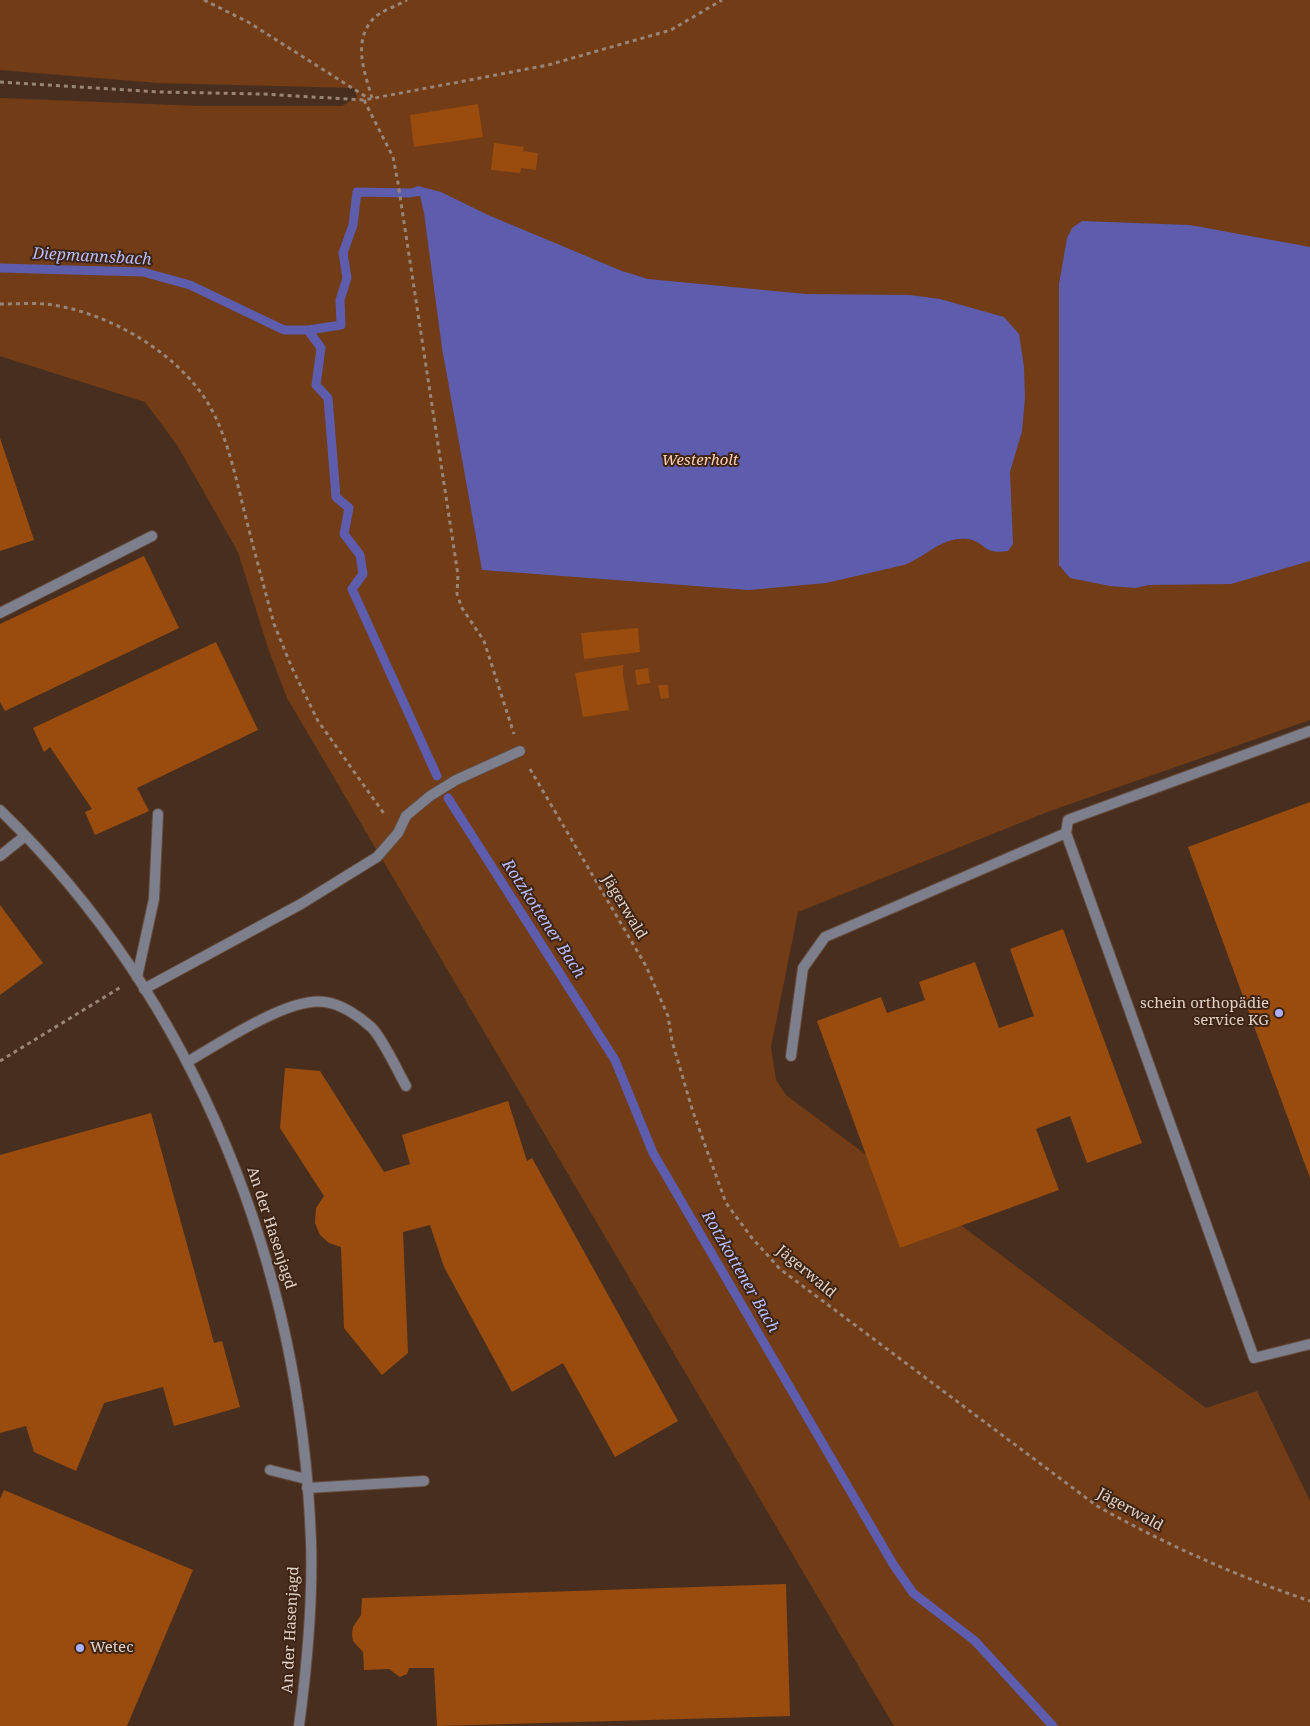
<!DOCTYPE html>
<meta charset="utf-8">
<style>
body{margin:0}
canvas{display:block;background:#482e1e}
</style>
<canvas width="1310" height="1726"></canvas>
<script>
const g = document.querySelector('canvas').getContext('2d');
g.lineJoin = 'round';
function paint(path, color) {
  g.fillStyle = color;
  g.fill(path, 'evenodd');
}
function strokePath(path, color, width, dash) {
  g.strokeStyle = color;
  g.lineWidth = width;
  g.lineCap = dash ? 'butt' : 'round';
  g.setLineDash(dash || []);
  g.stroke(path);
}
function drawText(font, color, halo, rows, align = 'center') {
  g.font = font + ' "Noto Serif",serif';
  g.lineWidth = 4;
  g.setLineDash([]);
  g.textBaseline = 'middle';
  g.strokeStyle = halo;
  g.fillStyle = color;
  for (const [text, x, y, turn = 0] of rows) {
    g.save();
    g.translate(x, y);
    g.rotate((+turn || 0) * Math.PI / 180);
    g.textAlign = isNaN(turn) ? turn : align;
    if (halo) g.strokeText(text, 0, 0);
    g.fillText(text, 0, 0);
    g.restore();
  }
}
paint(new Path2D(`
 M0,0h1310v720l-260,91 -252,101 -27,135 5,33 10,15 420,313 51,-17 53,110v225h-416l-607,-1028 -19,-50 -30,-96 -61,-107 -32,-43 -145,-46v-258l201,8h141l15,-9 -3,-9 -196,-5 -158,-13z`), '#713c16');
paint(new Path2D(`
 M418,186l23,6 47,23 134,56 26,8 158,15 104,1 30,4 64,18 15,17 5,33 1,31 -3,33 -12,41 3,72 -5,7c-26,4 -22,-9 -40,-12 -26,-3 -42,18 -64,26l-78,18 -77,7 -267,-20 -40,-222 -18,-135 -4,-17 -9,1 -1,-8z
 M1082,221l108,4 120,22v314l-79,23 -82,1 -14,3 -25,-2 -40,-8 -11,-13v-281l8,-46 5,-10z`), '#5e5cac');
strokePath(new Path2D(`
 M0,268l143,4 47,13 94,45h24l33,-5 -1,-25 7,-22 -4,-25 10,-28 4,-33 53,1
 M308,330l13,18 -5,37 12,13 8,99 13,11 -5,26 16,21 3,19 -11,15 85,187
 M448,798l167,262 38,93 240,411 20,29 62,48 78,85`), '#5e5cac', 9);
paint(new Path2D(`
 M478,104l5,33 -69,10 -4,-32z
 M494,143l30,4 -1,4 15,2 -2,17 -15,-2 -1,5 -29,-3z
 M0,438l34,102 -34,11z
 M144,556l35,72 -174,83 -5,-9v-78z
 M638,628l2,24 -56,7 -3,-26z
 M216,642l42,88 -121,58 12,23 -54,24 -10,-23 7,-3 -42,-62 -6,5 -11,-24z
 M623,665v11l6,34 -46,7 -8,-44z
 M648,668l2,15 -13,2 -2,-15z
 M658,685h10l1,13 -8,1z
 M1310,802v376l-122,-331z
 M0,905l43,58 -43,32z
 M1063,929l79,214 -55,20 -17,-47 -34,13 23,61 -159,58 -83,-227 64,-24 6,16 38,-13 -6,-18 56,-20 24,66 35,-12 -24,-67z
 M285,1068l35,3 64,101 26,-8 -8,-29 106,-34 19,60 5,-3 146,263 -63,36 -52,-94 -51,29 -68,-125 -14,-42 -27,7 5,121 -26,22 -38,-47 -3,-81 -12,-4 -9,-8 -5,-12 1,-15 8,-12 -44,-68z
 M151,1113l63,230 8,-2 18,66 -66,19 -11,-39 -59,16 -28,68 -42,-19 -8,-26 -26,7v-278z
 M4,1490l189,80 -66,156h-127v-227z
 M786,1584l4,132 -353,10 -3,-58h-25l-2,6 -7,3 -11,-8 -25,1 -1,-18 -10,-11 -1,-7 1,-7 8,-12 1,-17z`), '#994c0d');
const lane = new Path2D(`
 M0,613l152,-77
 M1310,731l-242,89 -2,13 188,525 56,-14
 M0,856l25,-20
 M137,977l17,-78 4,-85
 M144,989l157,-85 76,-47 21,-24 8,-17 24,-20 26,-16 64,-29
 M791,1056l12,-88 22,-31 241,-104
 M187,1062c32,-18 102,-66 138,-60 16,2 34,14 46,25 11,10 27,45 35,59
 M270,1470l36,9
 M307,1488l117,-7`);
const street = new Path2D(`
 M0,810c197,191 301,459 311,731 2,61 -4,125 -12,185`);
strokePath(lane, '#644b3c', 12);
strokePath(street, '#644b3c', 12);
strokePath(new Path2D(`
 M204,0l44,22 120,76
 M0,82l160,10 102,2 102,6 184,-35 123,-35 51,-30
 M372,98c-7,-25 -20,-56 1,-79 7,-8 24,-13 34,-19
 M364,100l29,57 5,26 60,392 -1,19 5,14 22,33 30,93
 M0,304c15,0 31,-1 46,0 60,7 132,48 163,101 17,29 25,65 33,97 10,41 21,81 32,122l18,44 26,53 67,94
 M530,769l116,197 22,50 4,25 21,71 33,91 26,35 28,31 317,237c68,38 139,70 213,95
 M0,1061l121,-74`), '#998578', 3, [4, 4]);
strokePath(lane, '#7d7f8c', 10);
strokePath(street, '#7d7f8c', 10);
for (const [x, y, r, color] of [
 [1279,1013,5,"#acaffb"],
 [80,1648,5,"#acaffb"]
]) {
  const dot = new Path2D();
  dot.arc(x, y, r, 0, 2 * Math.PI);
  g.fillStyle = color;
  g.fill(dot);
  strokePath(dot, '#3d2414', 2);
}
drawText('italic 15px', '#fdd1b6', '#3d2414', [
 ["Westerholt",700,461]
]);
drawText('15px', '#e1d1c7', '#3d2414', [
 ["Jägerwald",624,907,59],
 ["An der Hasenjagd",271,1228,72],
 ["Jägerwald",806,1272,40],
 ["Jägerwald",1130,1510,29],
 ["An der Hasenjagd",291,1630,-87]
]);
drawText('15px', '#e1d1c7', '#3d2414', [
 ["schein orthopädie",1269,1004],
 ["service KG",1269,1021],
 ["Wetec",90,1648,"left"]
], 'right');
drawText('italic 16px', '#b9bdfe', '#3d2414', [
 ["Diepmannsbach",92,257,3],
 ["Rotzkottener Bach",543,919,57],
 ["Rotzkottener Bach",740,1272,60]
]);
</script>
